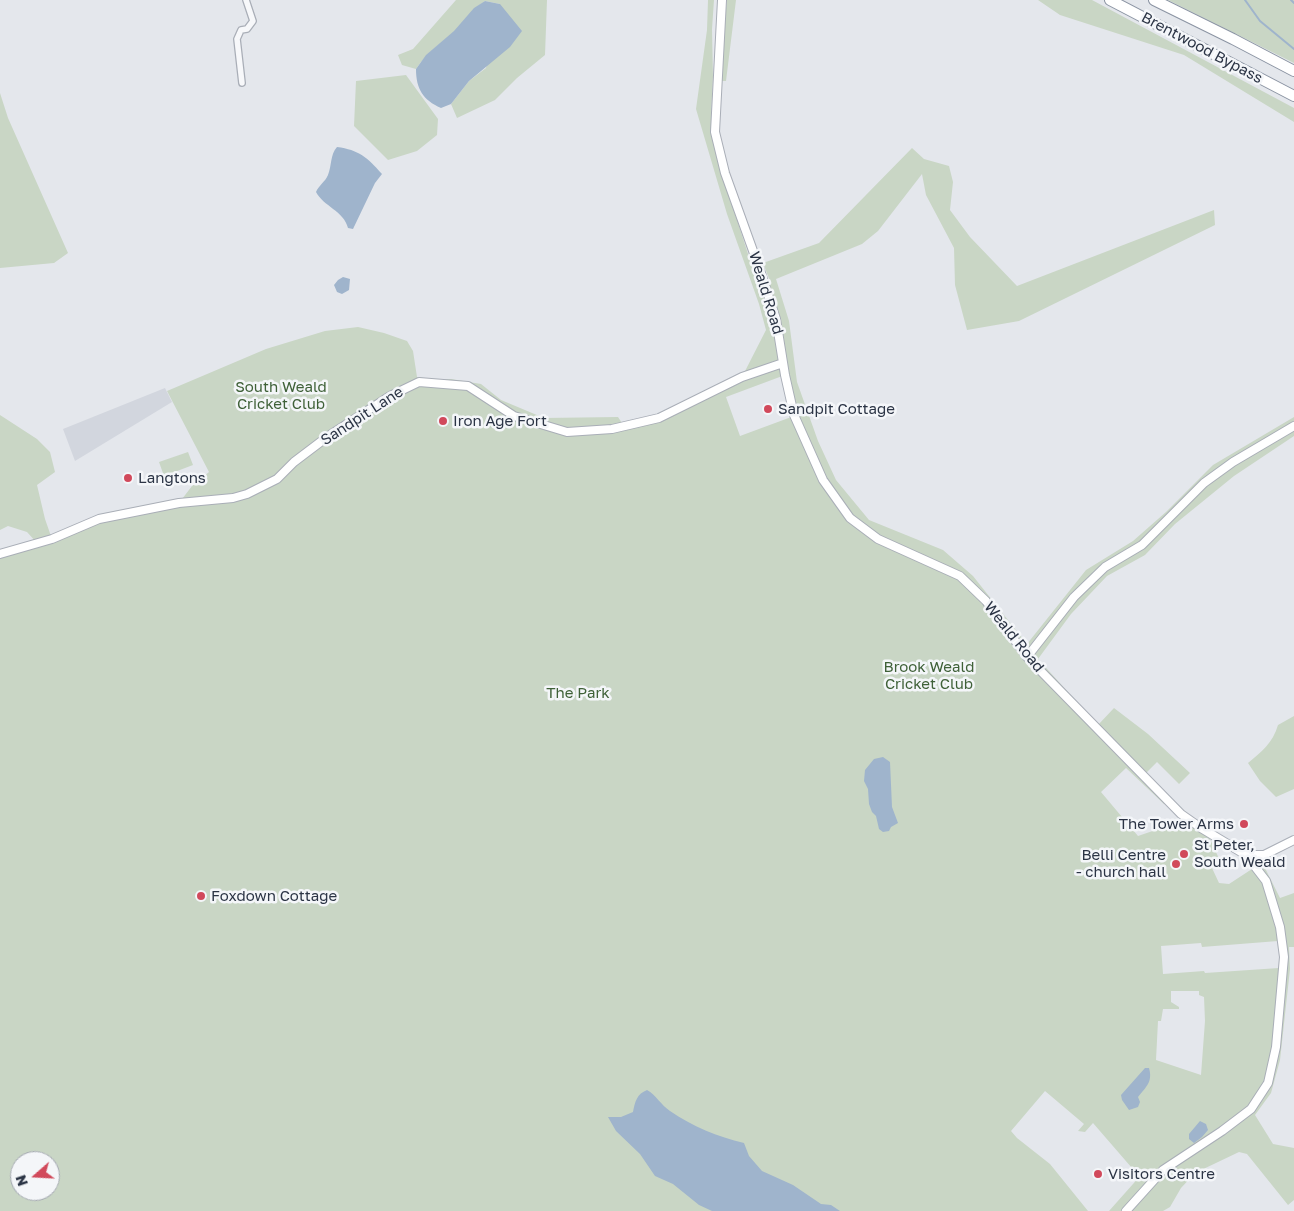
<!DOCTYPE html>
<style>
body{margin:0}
#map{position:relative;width:1294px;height:1211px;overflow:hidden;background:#e4e7ec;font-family:"Golos Text",sans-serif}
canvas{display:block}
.north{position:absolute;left:10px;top:1151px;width:50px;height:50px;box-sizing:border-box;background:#f4f6f9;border:1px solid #a4a8b1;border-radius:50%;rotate:251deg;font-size:14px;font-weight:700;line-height:20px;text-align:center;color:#2b3445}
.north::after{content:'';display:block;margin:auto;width:18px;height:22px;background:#d1495b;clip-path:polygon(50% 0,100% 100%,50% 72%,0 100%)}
</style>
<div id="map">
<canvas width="1294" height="1211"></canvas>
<div class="north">N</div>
</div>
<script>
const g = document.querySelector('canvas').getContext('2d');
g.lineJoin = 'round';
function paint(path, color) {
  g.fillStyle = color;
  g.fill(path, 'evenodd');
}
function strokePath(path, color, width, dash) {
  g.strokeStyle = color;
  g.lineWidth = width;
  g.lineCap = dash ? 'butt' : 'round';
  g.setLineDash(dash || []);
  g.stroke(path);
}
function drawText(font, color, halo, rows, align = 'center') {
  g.font = font + ' "Golos Text",sans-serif';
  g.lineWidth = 5;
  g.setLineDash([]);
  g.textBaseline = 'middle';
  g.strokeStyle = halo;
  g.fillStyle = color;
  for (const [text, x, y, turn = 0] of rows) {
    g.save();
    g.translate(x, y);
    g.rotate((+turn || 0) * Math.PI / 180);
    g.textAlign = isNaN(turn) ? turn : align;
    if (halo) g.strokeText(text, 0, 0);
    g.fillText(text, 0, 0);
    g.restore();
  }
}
paint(new Path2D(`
 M165,388l7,14 -97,59 -12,-32z`), '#d2d6de');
paint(new Path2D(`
 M456,0h91l-2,55 -28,23 -22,22 -38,18 -6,-14 18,-23 17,-13 14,-64 -15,-3c-12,8 -20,19 -30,30 -15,14 -27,20 -39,38l-14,-4 -4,-10 15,-6z
 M708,0h6l-2,29 1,48 -2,38 2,22 15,55 31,96 11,-7 -7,-18 56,-20 93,-95 12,11 25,7 4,16 -3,28 20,27 47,49 197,-76 1,15 -196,96 -52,9 -12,-45 -1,-37 -28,-53 -4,-21 -44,57 -16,13 -86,35 13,42 8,61 21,59 18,39 33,40 74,30 30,26 54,68 59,-74 47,-29 33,-29 47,-47 81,-48v19l-60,40 -59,48 -30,31 -38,21 -36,38 -33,45 60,66 16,-17 34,26 42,39 -11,11 -22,-22 -14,14 28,27 -7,1 -38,-36 -25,24 37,44 41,-14 3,-3 28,20 11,24 -9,5 7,15 10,1 23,-15 13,-1 15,30 14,-5v54h-5l1,22 -10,91 -9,33 -16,22 18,29 21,4v52l-6,5 -41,-51 -8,-2 -44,21 -14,15 -11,19 -7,4h-54l32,-36 -2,-2 -1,2 -45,-52 -8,9 -7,-1 6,-7 -39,-33 -34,40 6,7 33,26 38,47h-1088v-657l37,-11 -10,-11 -19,-6 -8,4v-115l37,24 13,13 5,20 -18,13 8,34 7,20 47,-20 80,-16 13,-17 17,-14 -42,-81 99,-42 59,-18 33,-4 26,6 23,8 6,10 4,26 20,3 14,-1 30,5 20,16 43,18 74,-1 6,9 35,-8 83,-41 24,-47 -7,-26 -32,-90 -31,-105 11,-79zM785,375l9,41 -54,20 -14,-39zM1278,941l2,14 -1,13 -74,5 -1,-2 -41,3 -2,-28 40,-3 1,4zM1171,991h28v4l5,2 1,24 -4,54 -45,-15 2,-39h3l2,-12h16v-2l-8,-5zM20,1161h30v30h-30z
 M727,0h9l-10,81h-5l1,-40z
 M1038,0h54l202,108v14l-110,-67 -124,-40z
 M1168,0h126v63z
 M406,75l32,44 -1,16 -20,16 -29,9 -34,-34 2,-45z
 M0,93l8,25 60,135 -14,10 -54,5z
 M188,452l5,13 -29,11 -5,-14z
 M1294,716v73l-18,8 -16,-16 -12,-18c13,-11 25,-20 30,-38z`), '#c9d6c5');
paint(new Path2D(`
 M485,1l15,3 22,27 -12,16 -41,34 -18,23 -10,4c-18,-8 -25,-19 -25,-39l10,-14 28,-24 20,-23z
 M337,147c22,3 30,10 45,27l-7,9 -22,46 -5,-1c-4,-17 -25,-22 -32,-36 3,-7 9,-10 12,-17 4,-10 2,-20 9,-28z
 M343,277l7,2 -1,11 -7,4 -5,-2 -3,-7 4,-5z
 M883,757l7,5 2,45 6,16 -7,4 -2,4 -6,1 -4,-3 -3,-13 -4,-4 -3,-8 -1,-15 -4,-8 1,-11 9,-11z
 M1145,1068h4c4,14 -3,19 -11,29l2,5 -2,5 -9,3 -7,-10 -1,-5z
 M647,1090c9,5 14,15 23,21 22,15 48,26 74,32l5,13 13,15 31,14 28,19 10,1 9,6h-128l-13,-6 -26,-21 -18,-8 -15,-22 -24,-23 -8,-14h13l12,-5c2,-11 4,-18 14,-22z
 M1200,1121l6,3 2,6 -6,7 -8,6 -5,-4v-5z`), '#9fb4cc');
strokePath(new Path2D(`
 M1245,0l15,21 34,28
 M1291,0l3,3`), '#9fb4cc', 2);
const street = new Path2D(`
 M242,83l-5,-44 4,-9 6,-1 6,-8 -7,-21`);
const secondary = new Path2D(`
 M722,0l-7,132 10,41 36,100 15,46 9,56 9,40 29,65 27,38 28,21 82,37 26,25 41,56 154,157 20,14 45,27 20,26 14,46 4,30 -8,90 -8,36 -17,26 -29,22 -59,39 -37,41
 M0,554l52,-15 47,-20 80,-16 54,-5 14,-4 30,-15 17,-17 33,-25 63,-41 29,-14 49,4 46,30 53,16 45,-3 47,-11 83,-41 41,-14
 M1027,657l47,-60 31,-30 37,-22 62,-62 29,-21 61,-36
 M1246,855h18l30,-15`);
const highway = new Path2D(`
 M1110,0l184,96
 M1154,0l79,39 61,32`);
strokePath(street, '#a9aeb7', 8);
strokePath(secondary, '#a9aeb7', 10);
strokePath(highway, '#8b94a3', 12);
strokePath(street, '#f7f8fa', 5.5);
strokePath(secondary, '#fff', 8);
strokePath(highway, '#fff', 10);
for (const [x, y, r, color] of [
 [768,409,5,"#d1495b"],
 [443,421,5,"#d1495b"],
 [128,478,5,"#d1495b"],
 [1244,824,5,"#d1495b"],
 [1184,854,5,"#d1495b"],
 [1176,864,5,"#d1495b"],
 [201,896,5,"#d1495b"],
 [1098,1174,5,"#d1495b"]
]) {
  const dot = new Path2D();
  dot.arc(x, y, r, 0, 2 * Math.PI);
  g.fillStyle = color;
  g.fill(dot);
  strokePath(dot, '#f4f6f9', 2);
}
drawText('15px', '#2b3445', '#f4f6f9', [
 ["Brentwood Bypass",1202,48,28],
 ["Weald Road",766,293,73],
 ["Sandpit Lane",362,416,-33],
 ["Weald Road",1014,637,51]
]);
drawText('15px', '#3f6138', '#f4f6f9', [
 ["South Weald",281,387],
 ["Cricket Club",281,404],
 ["Brook Weald",929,667],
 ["Cricket Club",929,684],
 ["The Park",578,693]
]);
drawText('15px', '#2b3445', '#f4f6f9', [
 ["Sandpit Cottage",778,409],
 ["Iron Age Fort",453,421],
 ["Langtons",138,478],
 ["The Tower Arms",1234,824,"right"],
 ["St Peter,",1194,845],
 ["South Weald",1194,862],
 ["Belli Centre",1166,855,"right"],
 ["- church hall",1166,872,"right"],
 ["Foxdown Cottage",211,896],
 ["Visitors Centre",1108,1174]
], 'left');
</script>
